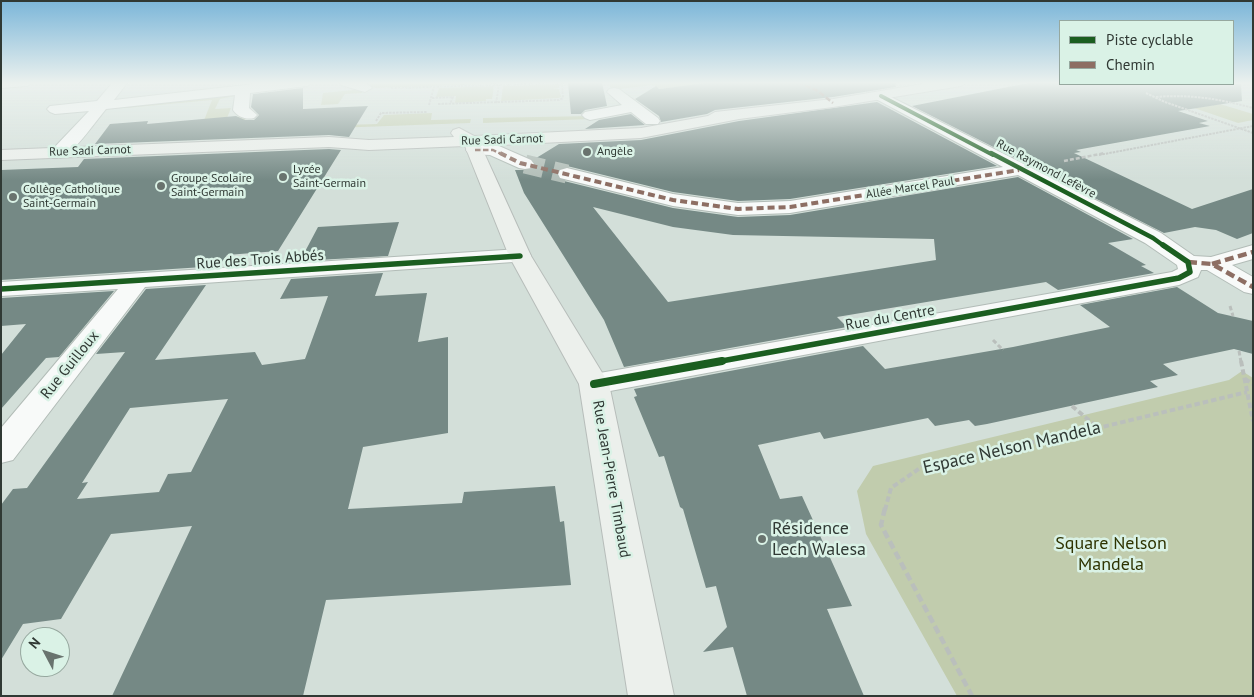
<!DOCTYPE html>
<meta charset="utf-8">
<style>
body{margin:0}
#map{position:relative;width:1254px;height:697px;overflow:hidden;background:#d3dfd9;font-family:"PT Sans",sans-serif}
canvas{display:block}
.frame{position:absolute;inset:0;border:2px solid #303934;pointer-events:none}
.legend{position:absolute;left:1059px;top:20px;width:175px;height:65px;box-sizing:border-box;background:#daf2e6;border:1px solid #96a89f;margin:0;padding:6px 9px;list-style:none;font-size:15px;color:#303934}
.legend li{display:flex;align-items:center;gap:10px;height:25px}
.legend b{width:25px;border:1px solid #96a89f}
.north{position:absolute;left:20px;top:627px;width:50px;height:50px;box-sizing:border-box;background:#daf2e6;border:1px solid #96a89f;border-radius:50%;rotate:310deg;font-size:14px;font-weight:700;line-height:20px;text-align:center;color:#303934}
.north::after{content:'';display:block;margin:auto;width:18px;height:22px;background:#69736e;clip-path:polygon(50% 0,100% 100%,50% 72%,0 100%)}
</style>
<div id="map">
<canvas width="1254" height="697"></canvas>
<div class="frame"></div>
<ul class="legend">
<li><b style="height:6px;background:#1b5e20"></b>Piste cyclable</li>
<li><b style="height:6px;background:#8d6e63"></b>Chemin</li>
</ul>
<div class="north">N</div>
</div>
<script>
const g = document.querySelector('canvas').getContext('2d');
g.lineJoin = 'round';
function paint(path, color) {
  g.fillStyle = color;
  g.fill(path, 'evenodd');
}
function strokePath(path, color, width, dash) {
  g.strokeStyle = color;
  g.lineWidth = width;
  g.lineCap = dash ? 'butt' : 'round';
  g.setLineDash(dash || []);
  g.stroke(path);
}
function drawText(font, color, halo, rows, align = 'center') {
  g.font = font + ' "PT Sans",sans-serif';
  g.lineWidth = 5;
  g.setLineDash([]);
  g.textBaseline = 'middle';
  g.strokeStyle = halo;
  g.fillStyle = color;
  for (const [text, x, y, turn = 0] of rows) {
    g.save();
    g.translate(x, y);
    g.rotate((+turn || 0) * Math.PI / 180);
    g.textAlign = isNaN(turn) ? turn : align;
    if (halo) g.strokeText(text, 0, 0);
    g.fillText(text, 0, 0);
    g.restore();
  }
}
paint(new Path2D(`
 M370,82h175l-169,6 -6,-1z
 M609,82h127l-77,7 -5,-4 -43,5z
 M559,84v4h-6l6,1 2,8 -2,1 -58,3 2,-15z
 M494,86l-2,13h-6v2l-31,2 1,-7 -20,1 3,-9z
 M362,89v4l-17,1 -7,10 -17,1 2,-12z
 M226,95l9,1 -15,3 -5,10 16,-1 -4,10 19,-2 -1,5 24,6 108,-3 7,-9 48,-2 -1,7 40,-1 -1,4 -271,10 13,-33 -86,8 2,-3z
 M1220,104l33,10v6l-15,3 -44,-15z
 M591,116v3l-108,4v-5z
 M1242,371l11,7v318h-296l-91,-162 -9,-43 16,-25 356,-86z`), '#c1ccad');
paint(new Path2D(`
 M585,82h17l5,24 -22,4 -4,4h-10l-3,-31z
 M714,82h181l1,5 -63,10 -118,13 -8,4 -46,8 -2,-6 -24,-17 21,-13 3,3z
 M1033,82l208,2 1,17 -64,10 30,10 -9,2 11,3 -134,24 5,2 -7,1 118,56 61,-20v44l-16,6 -21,-9 -21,-3 -31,6 -252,-127z
 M303,88v21l65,-3 -19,31 -20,-2 -234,9 15,-20 38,-3 -1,3 89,-8 9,4h9l5,-5 -8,-8 2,-13z
 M877,102l120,64 -207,33 -52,2 -65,-9 -106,-26 -8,2 -3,7 4,5 113,28 65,9 52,-2 228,-38 115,62 -25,4 38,22 -5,1 13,7 -96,17 -12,-8 -209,35 10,10 -223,40 -20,-47 -80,-127 -9,-23h16l5,-6 -3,-4 26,-16 82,-4 98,-19zM593,207l80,20 60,8 201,4 2,21 -268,42z
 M631,114l14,11 -60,4 14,-9z
 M329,149l12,1 -63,101 -51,4 -8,11 -218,14v-110l77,-3 6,-8z
 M399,222l-11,34 -88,5 18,-34z
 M383,273l-8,23 52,-3 -9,49 30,-5v96l-85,14 -15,62 114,-6 2,-11 91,-6 5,36 4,-1 7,64 -245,15 -23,96h-191l80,-170 -81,8 -50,85 -38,5 -22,36v-155l12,-16 14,-1 98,-136 -29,2 50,-65 60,-4 -51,75 100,-8 7,13 43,-6 23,-63 -48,3 11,-20zM228,399l-37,73 -23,2 -9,18 -82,7 11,-17 -6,1 48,-75z
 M1177,287l41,26 35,8v33l-19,-5 -71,15 15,11 -28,6 8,6 -171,37 -12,2 -6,-6 -34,6 -7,-8 -104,21 -4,-7 -62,13 22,54 22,-3 50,110 -25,3 37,87h-117l-14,-49 -30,5 24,-25 -11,-41 -10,2 -23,-79 -3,-2 -16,-51 -5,1 -25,-60 3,-1 -3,-7 229,-43 22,23 128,-22 97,-20 -30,-22z
 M114,291l-55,66 -13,1 -45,51v-54l25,-31 -25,2v-28z`), '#758985');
strokePath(new Path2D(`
 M525,164l42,10`), '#b2beb8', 19, [19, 10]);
const minor = new Path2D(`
 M1,82h33l-7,4 -26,2z
 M113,82h15l-14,18 157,-18h43l-7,4 -57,7 -1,15 8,7 -3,3c-8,2 -16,-1 -21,-8l2,-15 -129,14c-10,12 -30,41 -43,48 -3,2 -7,1 -11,0l-3,-4 40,-42 -34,3 -5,-2 -3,-3 3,-3 47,-5z
 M339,82c11,0 26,-3 33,6l-7,4 -24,-7z
 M614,88l5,1 39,29 2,3 -2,3h-12l-15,-12 -41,8 -5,-2 -3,-3 3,-3 37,-7 -15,-13 2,-3z
 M881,92l280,141 33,23 17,1 42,-12v14l-21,6 21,12v17l-9,-2 -37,-22h-6l-3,7 -19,8 -585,109 -10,-3 -5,-7 5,-7 10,-3 578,-102 6,-3 -1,-4 -32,-22 -127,-68 -228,38 -52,2 -65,-9 -113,-28 -2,-4 2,-4 7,-2 106,26 65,9 52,-2 213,-34 -127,-68 -2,-3 2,-3z
 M475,145l24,1 32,14 3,4 -3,4 -6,1 -6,-1 -29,-13 -21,-1 -3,-4 3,-4z
 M520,249l8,2 3,5 -3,5 -383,26 -132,173 -12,3v-35l117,-139 -117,7v-14z`);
const major = new Path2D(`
 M934,82h34l-7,4 -128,21 -94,12 -98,19 -160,8 50,110 78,128 65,312h-46l-49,-312 -70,-128 -44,-110 -96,4 -40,-3 -328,13v-10l328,-13 40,3 85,-3 -3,-4 2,-3 6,-2 15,8 167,-8 67,-12 7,-4 118,-13z`);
strokePath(minor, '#b2bcb7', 2);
strokePath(major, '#b7bdba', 2);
strokePath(new Path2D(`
 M391,88l177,-5
 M1146,93l19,9 88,31
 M1156,97c34,-3 64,2 97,11
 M432,98l21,-1 -3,7
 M496,103l3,-18
 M438,104l121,-4 4,-2 -1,-15
 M429,105l5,-18
 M376,121l5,-8 46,-1
 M1099,155l154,-29`), '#babfbc', 2, [2.5, 1]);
strokePath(new Path2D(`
 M1064,161l41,-8`), '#babfbc', 2.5, [4, 2]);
strokePath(new Path2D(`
 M1230,306l3,10
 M993,340l10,10
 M1239,351l2,11`), '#babfbc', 3, [4.5, 2.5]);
strokePath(new Path2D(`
 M1241,361l12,60
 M1245,379l8,5
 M1072,406l25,21
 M885,510l6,-22 32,-22 175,-38 149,-36`), '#babfbc', 4, [5.5, 3]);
strokePath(new Path2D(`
 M885,508l-4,17 91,171`), '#babfbc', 4.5, [8, 4]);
paint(minor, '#f8faf9');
paint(major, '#ecf0ec');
strokePath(new Path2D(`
 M798,82l20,9 15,12
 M475,150h18l10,5`), '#8d6e63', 2.5, [5.5, 2.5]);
strokePath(new Path2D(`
 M500,153l20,10 153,37 65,9 52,-2 229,-37`), '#8d6e63', 4, [7, 4]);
strokePath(new Path2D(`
 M1188,262l24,2 41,23
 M1212,264l41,-12`), '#8d6e63', 4.5, [9, 4.5]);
strokePath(new Path2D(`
 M881,96l112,59`), '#1b5e20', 4);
strokePath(new Path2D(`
 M991,153l162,85 11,8`), '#1b5e20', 4.5);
strokePath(new Path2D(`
 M1,289l519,-33
 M716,362l463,-84 11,-6 -2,-10 -25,-17`), '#1b5e20', 5.5);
strokePath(new Path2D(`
 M594,384l128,-23`), '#1b5e20', 8);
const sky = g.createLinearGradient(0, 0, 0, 180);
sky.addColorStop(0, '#7bb6d9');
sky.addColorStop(0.46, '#ebf1ee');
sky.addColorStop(1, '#ebf1ee00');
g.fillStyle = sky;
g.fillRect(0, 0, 1254, 180);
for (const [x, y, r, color] of [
 [587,152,5,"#69736e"],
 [283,177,5,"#69736e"],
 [161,186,5,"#69736e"],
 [13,197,5,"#69736e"],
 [762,539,5,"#69736e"]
]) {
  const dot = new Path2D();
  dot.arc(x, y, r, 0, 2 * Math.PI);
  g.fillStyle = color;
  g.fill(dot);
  strokePath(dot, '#daf2e6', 2);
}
drawText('12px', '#303934', '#daf2e6', [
 ["Rue Sadi Carnot",502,140,-2],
 ["Rue Sadi Carnot",90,151,-2],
 ["Rue Raymond Lefèvre",1046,169,28],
 ["Allée Marcel Paul",910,188,-9]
]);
drawText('12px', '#303934', '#daf2e6', [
 ["Angèle",597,152],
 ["Lycée",293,170],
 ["Saint-Germain",293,184],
 ["Groupe Scolaire",171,179],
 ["Saint-Germain",171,193],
 ["Collège Catholique",23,190],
 ["Saint-Germain",23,204]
], 'left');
drawText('15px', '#303934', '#daf2e6', [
 ["Rue des Trois Abbés",260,260,-4],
 ["Rue du Centre",890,318,-10],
 ["Rue Guilloux",70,365,-51],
 ["Rue Jean-Pierre Timbaud",611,479,80]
]);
drawText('18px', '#303934', '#daf2e6', [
 ["Espace Nelson Mandela",1012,448,-13]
]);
drawText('18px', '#303934', '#daf2e6', [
 ["Résidence",772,529],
 ["Lech Walesa",772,550]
], 'left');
drawText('18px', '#2e3300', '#daf2e6', [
 ["Square Nelson",1111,544],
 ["Mandela",1111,565]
]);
</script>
